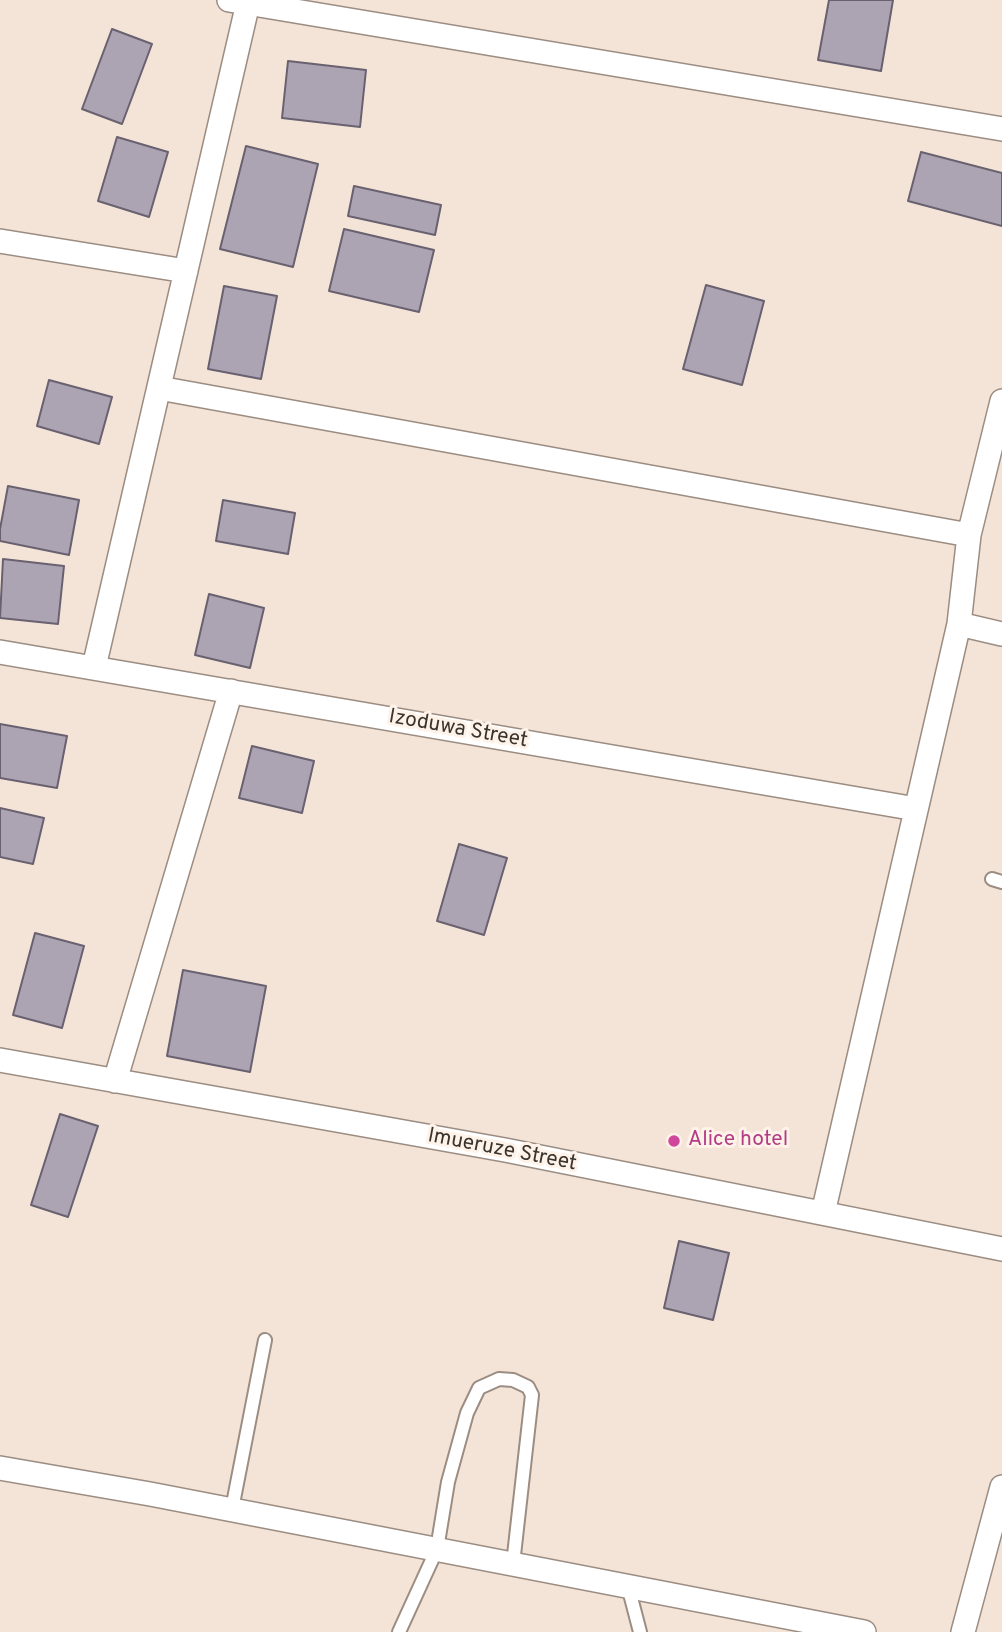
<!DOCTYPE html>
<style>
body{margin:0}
canvas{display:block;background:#f4e4d8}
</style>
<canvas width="1002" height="1632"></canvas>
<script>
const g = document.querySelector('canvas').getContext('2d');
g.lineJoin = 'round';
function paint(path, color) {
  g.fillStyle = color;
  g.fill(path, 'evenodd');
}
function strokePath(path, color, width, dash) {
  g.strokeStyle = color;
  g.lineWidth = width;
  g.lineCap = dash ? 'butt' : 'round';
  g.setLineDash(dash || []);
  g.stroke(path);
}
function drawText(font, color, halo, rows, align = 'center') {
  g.font = font + ' Overpass,sans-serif';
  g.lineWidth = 6;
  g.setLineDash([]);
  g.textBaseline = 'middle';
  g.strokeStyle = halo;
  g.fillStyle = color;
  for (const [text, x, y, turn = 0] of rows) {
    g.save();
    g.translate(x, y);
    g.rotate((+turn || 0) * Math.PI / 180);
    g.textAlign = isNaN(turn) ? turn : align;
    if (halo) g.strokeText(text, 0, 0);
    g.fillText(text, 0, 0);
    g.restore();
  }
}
const building = new Path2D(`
 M829,0h64l-12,71 -63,-11z
 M112,29l40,15 -30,80 -40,-15z
 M288,61l78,9 -6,57 -78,-9z
 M117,137l51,15 -19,65 -51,-16z
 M246,146l72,18 -25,103 -73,-18z
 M921,152l81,21v53l-94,-25z
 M354,186l87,19 -6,30 -87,-19z
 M344,229l90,21 -15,62 -90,-21z
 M706,285l58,16 -22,84 -59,-16z
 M224,286l53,10 -16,83 -53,-10z
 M49,380l63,17 -13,47 -62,-18z
 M8,486l71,14 -10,55 -69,-14v-12z
 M223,500l72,13 -7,41 -72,-13z
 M3,559l61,7 -6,58 -58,-6z
 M209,594l55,14 -14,60 -55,-13z
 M0,724l67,12 -10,52 -57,-10z
 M252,746l62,15 -12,52 -63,-15z
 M0,808l44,10 -11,46 -33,-7z
 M459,844l48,14 -23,77 -47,-14z
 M35,933l49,13 -22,82 -49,-13z
 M183,970l83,16 -16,86 -83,-16z
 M60,1114l38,12 -30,91 -37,-12z
 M679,1241l50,12 -16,67 -49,-12z`);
paint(building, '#aca4b3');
strokePath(building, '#69616f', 2);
const lane = new Path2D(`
 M992,879l10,3
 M232,1509l33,-169
 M628,1586l12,46
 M399,1632l38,-83 11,-67 19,-69 12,-25 20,-9 14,1 15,7 4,8 -19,169`);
const street = new Path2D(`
 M229,0l773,129
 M0,241l186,30
 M159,388l810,147
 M959,624l43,10
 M0,652l916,157
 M94,667l154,-664
 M0,1060l505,90 497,99
 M115,1081l116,-390
 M823,1213l136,-589 10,-89 33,-134
 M0,1468l150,26 714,138
 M963,1632l39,-145`);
strokePath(lane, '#9c8d83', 16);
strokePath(street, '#9c8d83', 26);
strokePath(lane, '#fff', 12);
strokePath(street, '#fff', 23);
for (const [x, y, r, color] of [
 [674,1141,7,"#d1479c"]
]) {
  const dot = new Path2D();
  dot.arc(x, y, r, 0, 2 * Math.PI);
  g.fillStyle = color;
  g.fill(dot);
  strokePath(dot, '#fff2e8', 2.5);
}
drawText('21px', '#3a342f', '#fff2e8', [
 ["Izoduwa Street",458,730,10],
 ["Imueruze Street",502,1151,11]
]);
drawText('21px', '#b23c85', '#fff2e8', [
 ["Alice hotel",688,1141]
], 'left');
</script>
